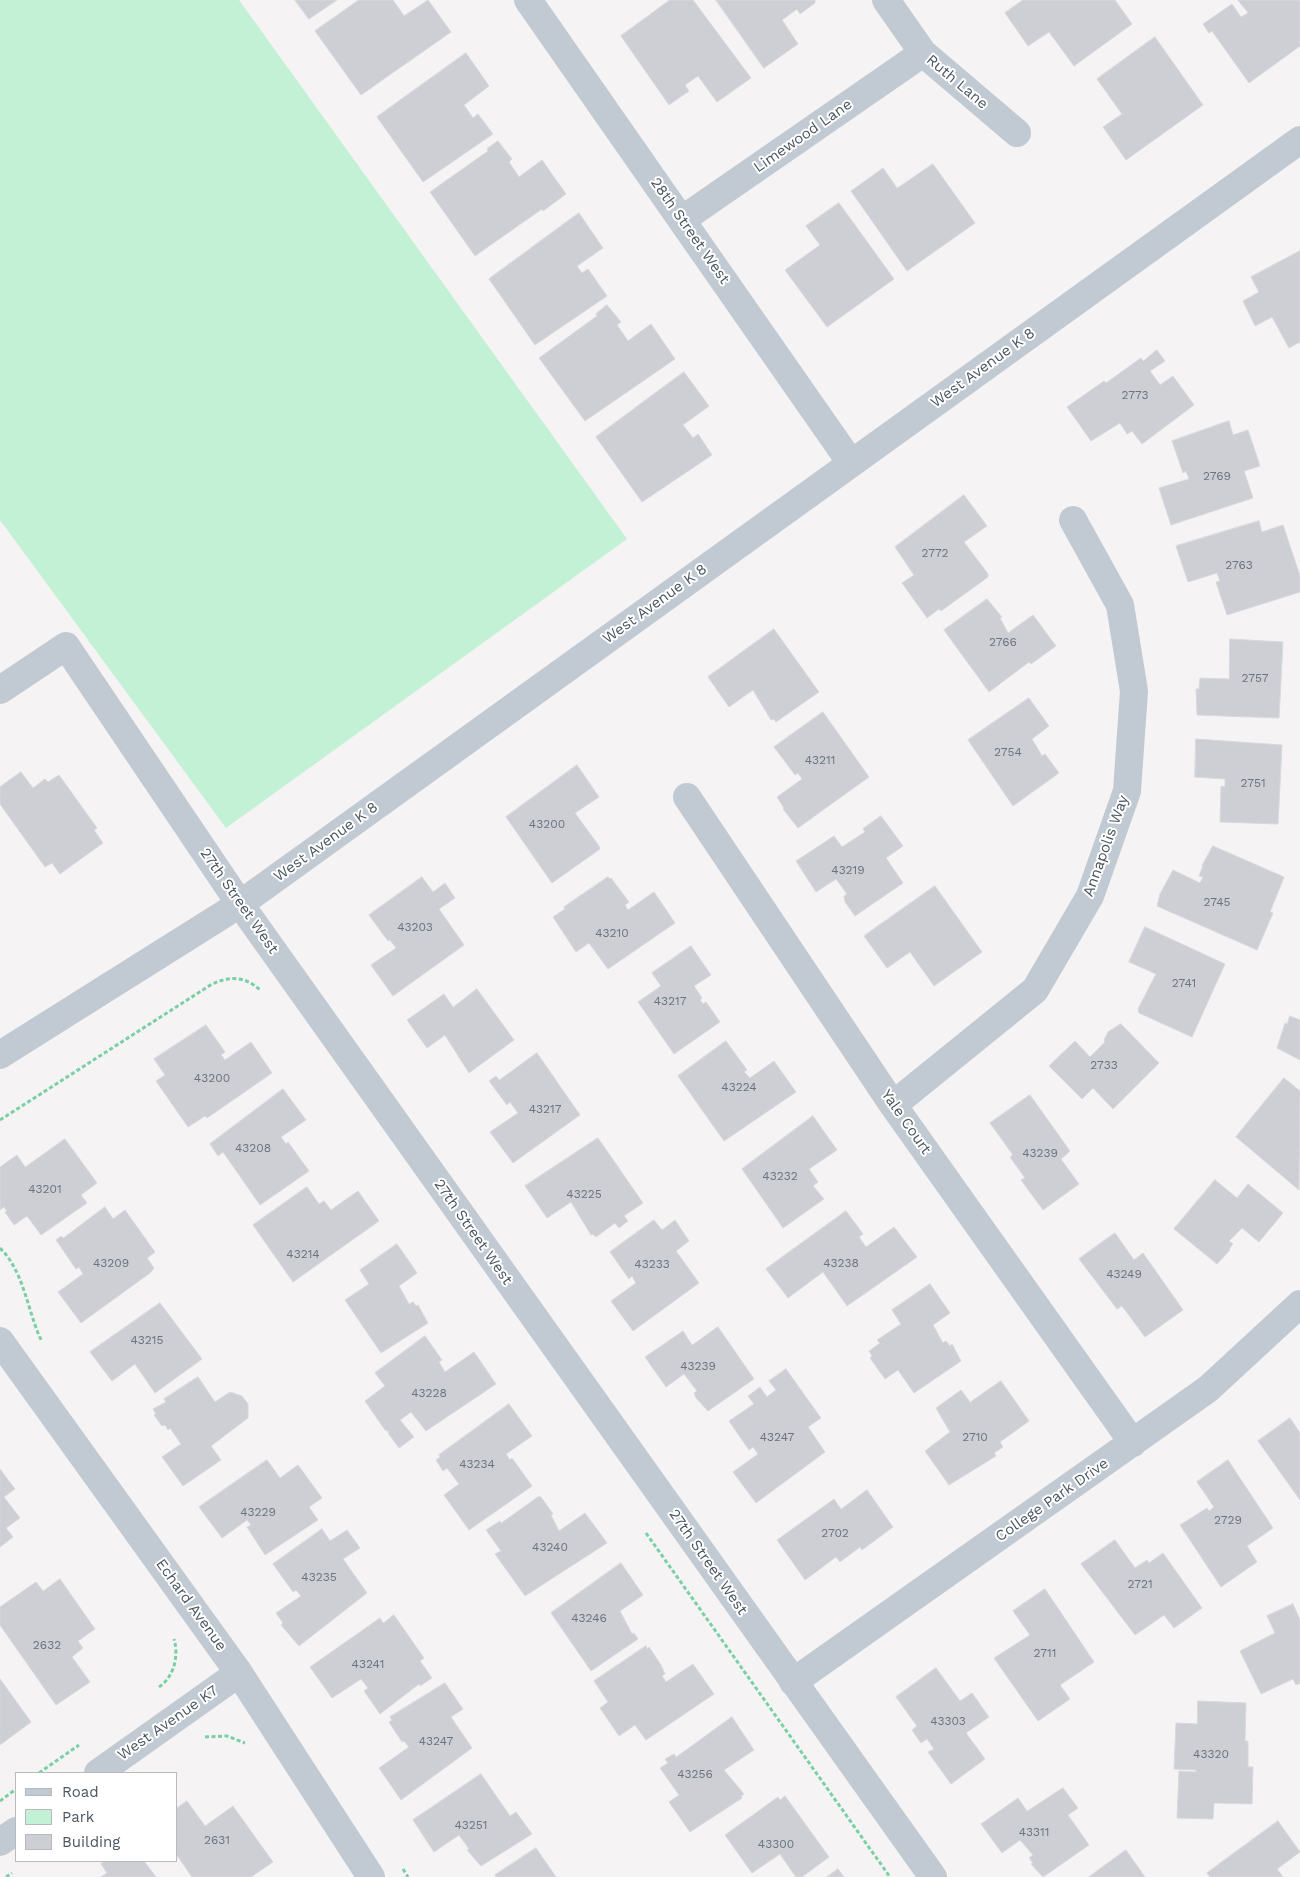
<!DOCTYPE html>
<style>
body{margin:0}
#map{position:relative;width:1300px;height:1877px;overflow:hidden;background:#f5f3f3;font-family:"Work Sans",sans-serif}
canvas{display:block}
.legend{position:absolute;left:15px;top:1772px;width:162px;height:90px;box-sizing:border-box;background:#fff;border:1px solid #b7bbc0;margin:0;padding:6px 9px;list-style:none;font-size:15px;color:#4a5661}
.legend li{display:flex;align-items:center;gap:10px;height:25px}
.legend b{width:25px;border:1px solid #b7bbc0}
</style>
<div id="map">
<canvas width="1300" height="1877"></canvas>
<ul class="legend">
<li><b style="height:6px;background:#c1cad2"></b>Road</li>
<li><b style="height:14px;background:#c3f1d5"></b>Park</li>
<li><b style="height:14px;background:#cdcfd5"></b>Building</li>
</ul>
</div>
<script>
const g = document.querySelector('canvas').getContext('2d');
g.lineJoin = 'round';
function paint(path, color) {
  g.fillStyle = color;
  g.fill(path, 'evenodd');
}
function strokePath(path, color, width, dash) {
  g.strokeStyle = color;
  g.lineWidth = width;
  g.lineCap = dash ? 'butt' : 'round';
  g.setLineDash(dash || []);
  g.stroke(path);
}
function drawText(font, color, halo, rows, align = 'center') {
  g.font = font + ' "Work Sans",sans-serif';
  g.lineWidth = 4;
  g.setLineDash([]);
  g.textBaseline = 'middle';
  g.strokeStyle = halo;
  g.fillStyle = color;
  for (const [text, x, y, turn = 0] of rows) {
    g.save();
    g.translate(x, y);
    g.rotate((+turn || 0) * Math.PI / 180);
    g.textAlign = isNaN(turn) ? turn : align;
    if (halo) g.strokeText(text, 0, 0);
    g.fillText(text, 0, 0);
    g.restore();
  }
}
paint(new Path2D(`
 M0,0h239l388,539 -401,289 -226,-308z`), '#c3f1d5');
const building = new Path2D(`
 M295,0h42l-28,19z
 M359,0h34l11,16 24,-16 23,32 -90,63 -46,-64z
 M670,0h23l58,78 -34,24 -19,-26 -13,9 4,6 -20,14 -48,-69z
 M716,0h99v3l-15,11 -3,-5 -15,11 16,24 -34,24z
 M1023,0h92l17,24 -58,42 -25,-34 -21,14 -23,-33z
 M1238,0h62v46l-51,37 -37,-52 -3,2 -6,-9 29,-20 9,13 7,-4z
 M1155,37l48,68 -77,55 -23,-33 19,-13 -25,-35z
 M466,53l23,33 -25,19 9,13 5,-4 15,20 -70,48 -46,-65z
 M498,141l14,18 -3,3 10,15 23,-17 24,34 -23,17 -1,-2 -67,47 -45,-64 58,-41 -1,-2z
 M933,164l42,59 -68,48 -56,-80 32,-23 14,20z
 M839,203l55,76 -67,48 -42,-57 35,-25 -14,-19z
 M579,213l24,35 -26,18 5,7 6,-4 19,27 -72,49 -46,-66z
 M1300,251v91l-11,6 -17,-31 -17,9 -12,-25 16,-9 -8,-15z
 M607,305l14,17 -4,3 11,16 23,-17 24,35 -90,62 -46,-63 58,-42 -1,-2z
 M1157,350l8,11 -15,10 10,14 13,-9 21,29 -52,39 -10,-13 -5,3 -7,-11 -29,18 -24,-34 37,-26 2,2 35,-25 2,3z
 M684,372l25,34 -26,19 10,13 5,-4 14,21 -70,47 -46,-65z
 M1229,421l4,14 15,-5 12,36 -16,5 9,27 -82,27 -12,-37 30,-9 -3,-8 -3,2 -11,-32z
 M964,495l23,31 -23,16 24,32v3l-47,34 -2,-2 -12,9 -25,-35 12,-8 -19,-28z
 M1259,521l3,11 21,-7 17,51v16l-73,23 -11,-33 4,-1 -3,-8 -29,9 -12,-36z
 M987,599l15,18 -2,1 8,15 25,-18 23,31 -25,18 -2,-2 -40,30 -45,-62z
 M774,629l45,63 -43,30 -2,-3 -3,1 -18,-30 -24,17 -21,-30z
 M1230,639l53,3 -4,76 -82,-3 -1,-26h3l1,-11 29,1z
 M1029,698l20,28 -17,13 10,17 3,-2 14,19 -46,33 -45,-66z
 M823,712l46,65 -71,51 -15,-19 1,-1 -7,-11 25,-18 -4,-6 -3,2 -21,-28z
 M1196,739l86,6 -4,79 -58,-2 1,-36 4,1v-8l-30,-2z
 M577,765l22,32 -24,16 24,33 1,3 -48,34 -46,-66z
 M21,772l12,16 12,-9 3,3 11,-7 38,53 -3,2 9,13 -43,31 -8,-11 -7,4 -45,-63v-17z
 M881,816l22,30 -17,12 17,25 -48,33 -10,-14 -1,-6 3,-2 -11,-15 -20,13 -20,-31 38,-25 8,11 23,-15 -2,-3z
 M1213,846l71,31 -14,35 3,1 -16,37 -100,-44 3,-12 13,-24 27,13 3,-6 -4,-1 4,-10h-1z
 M422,877l11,15 12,-9 10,15 -16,11 25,36 -71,51 -22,-31 25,-17 -6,-8 -2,1 -19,-26z
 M608,877l2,2 1,-1 18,24 -4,3 3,5 26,-18 21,31 -67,46 -19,-26 -13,9 -23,-35 12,-8 -1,-2z
 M935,886l47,66 -48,34 -24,-34 -23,16 -23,-32z
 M1145,927l80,37 -33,73 -53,-24 -1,-4 18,-35 -27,-12z
 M691,946l20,29 -17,11 8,12 -2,2 3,4 3,-2 14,20 -46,32 -36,-52 23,-16 -9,-13z
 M477,989l37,51 -45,33 -24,-38 -18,13 -20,-28 37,-26 9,13z
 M1290,1016l10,4v40l-23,-12 8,-25 2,1z
 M1121,1024l38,39 -46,46 -20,-21 -11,11 -33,-33 26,-25 15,16 15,-15 -1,-2 4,-8z
 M206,1025l19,27 -4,3 4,5 26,-18 21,31 -65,45 -2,-2 -17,11 -32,-46 9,-6 -11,-16z
 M726,1041l21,29 -3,2 6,6 24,-17 22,31 -72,49 -46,-65z
 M537,1053l43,62 -67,48 -23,-31 28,-19 -8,-11 -3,3 -18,-24 7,-5 3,4z
 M1284,1078l16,13 -1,99 -63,-53z
 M283,1089l23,31 -25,17 5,7 2,-2 21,29 -49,34 -37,-53 -5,4 -8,-12z
 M1030,1095l40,56 -9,8 18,25 -36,26 -22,-30 4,-2 -15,-21 3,-2 -23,-32z
 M813,1116l24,34 -28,19 9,13 -5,4 11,13 -41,29 -41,-59z
 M598,1138l45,65 -19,13 4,5 -9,7 -4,-5 -19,14 -3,-3 -2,1 -20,-33 -24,16 -22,-32z
 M65,1139l32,44 -16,12 6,8 -46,32 -14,-19 -13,9 -9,-13 2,-1 -3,-4 -4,3v-43l17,-12 8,12z
 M1215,1180l22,18 11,-14 35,29 -24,29 -17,-14 -13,13 4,3 -4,5 1,1 -13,14 -43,-35z
 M307,1187l12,17 5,-3 7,9 27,-19 21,30 -86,61 -40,-57z
 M105,1207l8,12 12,-9 30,42 -8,6 7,10 -4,5 -69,50 -23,-31 25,-18 -4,-7 -3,2 -20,-29 5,-4 2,2z
 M846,1211l17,23 -4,3 7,10 28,-20 23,30 -70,49 -24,-34 -35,26 -22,-29z
 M654,1220l8,10 13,-10 14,21 -13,10 23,32 -66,48 -22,-30 25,-18 -4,-7 -3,3 -19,-27z
 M1115,1233l19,27 9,-7 40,57 -38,27 -23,-31 -5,3 -38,-50z
 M397,1244l20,29 -18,13 10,18 4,-2 3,4 2,-1 10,18 -47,30 -36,-53 24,-16 -9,-14z
 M930,1284l20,29 -17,12 10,18 3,-2 4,5 2,-2 9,17 -47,32 -16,-23 -13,9 -15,-21 2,-2 -3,-5 11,-8 -3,-3 24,-16 -9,-14z
 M160,1303l42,56 -47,34 -20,-29 -23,17 -22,-29z
 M718,1327l36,52 -46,32 -12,-13 -2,-5 3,-2 -13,-17 -18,13 -21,-30 38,-26 9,14z
 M425,1336l17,24 -3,2 6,10 29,-20 22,32 -70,47 -15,-19 -11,8 14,17 -15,11 -11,-15 2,-1 -5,-2 -20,-29 20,-15 -10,-13z
 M786,1369l35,49 -13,9 17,25 -69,51 -23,-31 25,-18 -5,-7 -4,3 -20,-29 25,-17 -6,-8 12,-9 7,10 9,-7 -7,-9z
 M198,1377l17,25 15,-10 12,4 6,8v14l-37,28 10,14 -38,26 -21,-29 19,-13 -11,-16 -2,2 -3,-5 -3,1 -8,-11 2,-1 -3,-5 13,-7 -2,-3z
 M1001,1381l28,40 -29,21 3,5 -9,6 2,3 -47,29 -24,-34 25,-19 -14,-24 25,-18 9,12z
 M509,1404l23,32 -26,18 4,6 2,-2 20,28 -63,44 -25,-35 15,-11 -12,-16 -4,3 -7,-11 4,-3 -1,-2z
 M1290,1418l10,15v67l-42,-59z
 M267,1460l13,18 18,-13 24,33 -13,9 9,13 -53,35 -18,-28 4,-2 -4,-5 -25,18 -23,-31z
 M1228,1460l45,68 -26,18 10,16 -36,25 -41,-62 27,-17 2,3 5,-4 -17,-25z
 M0,1469l15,20 -11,8 16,21 -14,10 7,9 -13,10z
 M867,1490l26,37 -31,23 -2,-3 -20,15 -4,-5 -31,23 -28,-40 57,-41 7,10z
 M538,1497h3l12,17 -2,1 8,16 26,-18 22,30 -82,53 -30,-42 6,-3 -15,-21 14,-9 1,2z
 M322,1529l8,12 17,-11 13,18 -17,11 24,34 -68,53 -18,-21 2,-2 -7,-10 25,-17 -5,-6 -3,2 -20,-28z
 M1115,1540l20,28 12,-8 2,3 14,-10 39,55 -28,20 -10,-13 -29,20 -54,-71z
 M621,1563l22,32 -23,16 12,23 2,-1 4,6 -47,32 -40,-58z
 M60,1579l35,50 -17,12 5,7 -11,9 18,25 -34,23 -56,-80v-18l36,-25 7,9z
 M1045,1589l49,73 -34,23 10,14 -32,22 -44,-63 36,-23 -17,-24z
 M1293,1604l7,16v63l-4,2 -3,-6 -32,15 -21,-43 35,-18 -8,-17z
 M394,1615l30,43 -4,3 12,17 -12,8 -1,-2 -39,30 -16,-23 4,-3 -7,-9 -29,19 -22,-31 70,-49 3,5z
 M646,1646l1,3 2,-2 12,18 4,9 -3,2 4,6 27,-18 21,30 -68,46 -11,-15 -16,11 -19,-28 8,-6 -14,-21z
 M936,1668l24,33 12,-8 17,24 -23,16 19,26 -34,25 -23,-32 6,-3 -7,-10 -6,4 -9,-13 5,-4 -21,-29z
 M0,1679l31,43 -31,23z
 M445,1683l18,26 -12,8 21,31 -71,52 -22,-32 30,-21 -5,-6 -2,1 -13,-20 3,-2 -2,-3z
 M1198,1701l48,2 -1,38h3v26h5l-1,37 -38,-1 -1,16 -36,-1 2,-47 17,1v-2l-22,-1 2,-46 21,1z
 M732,1717l22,33 -30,20 20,24 -3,2 1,2 -52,34 -21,-30 10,-7 -19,-27 8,-5 -3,-4 9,-5 2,3z
 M481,1774l29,42 6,-4 16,22 -51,32 -14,-16 2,-1 -10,-14 -25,17 -21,-32z
 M1063,1788l15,20 -10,7 21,30 -46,32 -12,-13 2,-1 -4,-5 4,-3 -13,-15 -18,13 -21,-29 37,-26 9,13z
 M785,1796l44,61 -27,20h-6l-16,-23 -28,19 -27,-38 53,-38 2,3z
 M187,1801l18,25 28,-20 40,56 -22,15h-59l-16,-23v-45z
 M1278,1821l22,31 -23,17 6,8h-73l-3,-4z
 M536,1848l20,29h-60l-1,-2z
 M1126,1850l19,27h-56z
 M104,1861h40l12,16h-55l6,-4 -6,-9z
 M838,1869l6,8h-17z`);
paint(building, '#cdcfd5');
strokePath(building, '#d7d9de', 1);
strokePath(new Path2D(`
 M0,1120l212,-136c18,-8 33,-8 48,6
 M0,1248c25,25 27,63 42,94
 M646,1533l244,344
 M159,1687c15,-10 20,-31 15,-48
 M205,1737l22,-1 18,7
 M39,1773l40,-28
 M0,1801l16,-12
 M403,1869l5,8
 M6,1877l6,-4`), '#7ad0a6', 3, [4, 2.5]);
strokePath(new Path2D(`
 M528,0l323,463
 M886,0l37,53 94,80
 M683,219l240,-166
 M0,690l66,-44 174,258 693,973
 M687,797l206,308 240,338
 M893,1105l142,-115 55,-94 37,-105 7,-100 -14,-86 -47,-85
 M0,1341l239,332 132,204
 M793,1682l415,-293 92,-85
 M98,1773l141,-100
 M0,1842l16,-11`), '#c1cad2', 28);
strokePath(new Path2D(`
 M0,1055l240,-151 1060,-764`), '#c1cad2', 28);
drawText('12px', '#6b747e', null, [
 ["2773",1135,395],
 ["2769",1217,476],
 ["2772",935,553],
 ["2763",1239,565],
 ["2766",1003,642],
 ["2757",1255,678],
 ["2754",1008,752],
 ["43211",820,760],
 ["2751",1253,783],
 ["43200",547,824],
 ["43219",848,870],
 ["2745",1217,902],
 ["43203",415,927],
 ["43210",612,933],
 ["2741",1184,983],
 ["43217",670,1001],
 ["2733",1104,1065],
 ["43200",212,1078],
 ["43224",739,1087],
 ["43217",545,1109],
 ["43208",253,1148],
 ["43239",1040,1153],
 ["43232",780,1176],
 ["43201",45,1189],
 ["43225",584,1194],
 ["43214",303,1254],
 ["43209",111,1263],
 ["43238",841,1263],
 ["43233",652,1264],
 ["43249",1124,1274],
 ["43215",147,1340],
 ["43239",698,1366],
 ["43228",429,1393],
 ["43247",777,1437],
 ["2710",975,1437],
 ["43234",477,1464],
 ["43229",258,1512],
 ["2729",1228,1520],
 ["2702",835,1533],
 ["43240",550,1547],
 ["43235",319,1577],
 ["2721",1140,1584],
 ["43246",589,1618],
 ["2632",47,1645],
 ["2711",1045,1653],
 ["43241",368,1664],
 ["43303",948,1721],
 ["43247",436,1741],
 ["43320",1211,1754],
 ["43256",695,1774],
 ["43251",471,1825],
 ["43311",1034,1832],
 ["2631",217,1840],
 ["43300",776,1844]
]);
drawText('15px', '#4a5661', '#fff', [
 ["Ruth Lane",957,82,40],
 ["Limewood Lane",803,136,-35],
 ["28th Street West",690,231,55],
 ["West Avenue K 8",983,368,-36],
 ["West Avenue K 8",655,604,-36],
 ["West Avenue K 8",326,842,-36],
 ["Annapolis Way",1106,846,-70],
 ["27th Street West",239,901,55],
 ["Yale Court",906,1122,55],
 ["27th Street West",473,1232,55],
 ["College Park Drive",1052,1500,-35],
 ["27th Street West",708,1562,55],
 ["Echard Avenue",191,1605,54],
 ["West Avenue K7",168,1723,-35]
]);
</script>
